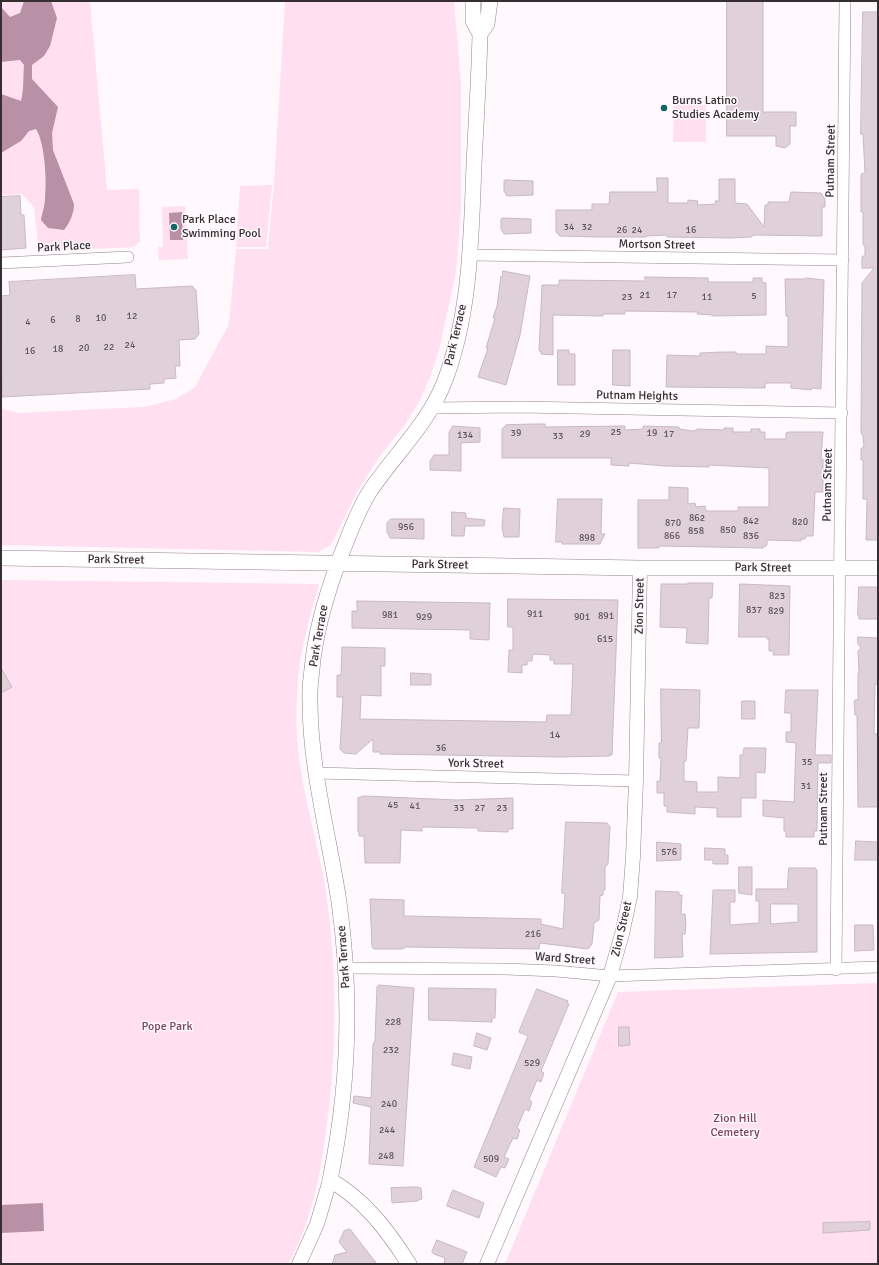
<!DOCTYPE html>
<style>
body{margin:0}
#map{position:relative;width:879px;height:1265px;overflow:hidden;background:#fff8fc;font-family:Signika,sans-serif}
canvas{display:block}
.frame{position:absolute;inset:0;border:2px solid #352f32;pointer-events:none}
</style>
<div id="map">
<canvas width="879" height="1265"></canvas>
<div class="frame"></div>
</div>
<script>
const g = document.querySelector('canvas').getContext('2d');
g.lineJoin = 'round';
function paint(path, color) {
  g.fillStyle = color;
  g.fill(path, 'evenodd');
}
function strokePath(path, color, width, dash) {
  g.strokeStyle = color;
  g.lineWidth = width;
  g.lineCap = dash ? 'butt' : 'round';
  g.setLineDash(dash || []);
  g.stroke(path);
}
function drawText(font, color, halo, rows, align = 'center') {
  g.font = font + ' Signika,sans-serif';
  g.lineWidth = 3;
  g.setLineDash([]);
  g.textBaseline = 'middle';
  g.strokeStyle = halo;
  g.fillStyle = color;
  for (const [text, x, y, turn = 0] of rows) {
    g.save();
    g.translate(x, y);
    g.rotate((+turn || 0) * Math.PI / 180);
    g.textAlign = isNaN(turn) ? turn : align;
    if (halo) g.strokeText(text, 0, 0);
    g.fillText(text, 0, 0);
    g.restore();
  }
}
paint(new Path2D(`
 M1,1h89l17,189 32,-1 1,52 -6,6 -95,4 -5,-44 -12,-13 -21,1z
 M285,1h169l7,81v126l-5,64 -17,78 -9,27 -11,25 -15,24 -25,31 -22,35 -26,53 -13,7 -317,-7v-137l16,5 127,-6 32,-8 19,-12 34,-63 7,-75h32l6,-66z
 M674,105h32v37h-33z
 M272,185l-6,62h-30l4,-61z
 M185,206l3,53 -29,1 -1,-13h5l-1,-40z
 M1,580l318,4c-10,37 -22,74 -22,113 -1,17 -1,35 1,52 4,42 17,84 25,126 15,86 15,176 2,263 -6,43 -15,88 -37,126h-287z
 M878,983v281h-373l113,-272z`), '#ffdff0');
paint(new Path2D(`
 M24,1h27l6,17 -7,28 -6,10 -12,9v14l26,28 -6,26 1,17 21,54c0,9 -4,19 -10,26l-16,-2 -7,-8c1,-7 4,-14 4,-22 2,-16 0,-55 -9,-69l-7,2 -8,10 -20,12v-59l20,7c3,-12 2,-24 3,-36l-4,-5 -19,2v-55l9,10 10,-4z
 M182,212l1,28h-13l-1,-27z
 M43,1203l1,28 -43,2v-28z`), '#b891a6');
const building = new Path2D(`
 M727,1h36v111h33v14h-6v18l-5,4 -9,-2v-10h-49z
 M863,12h15v528h-12l1,-41h-4v-39h-2v-11l3,-3 -1,-10 -2,-3 1,-150 12,-15h-12v-11l3,-2v-8l-2,-3v-32h-2v-38l4,-1 -2,-39h-2z
 M657,178h11v25h20v-3l10,1 -1,4 19,-1 -1,-3h4v-22h16v24l12,1 17,23 1,-22h3v-3h21l2,-10 30,1 4,6v8h-3v29l-68,-1 -3,2 -21,1 -63,-1v-2l-21,1v1h-49l-37,-1 -4,-4v-22h36v-6h17l1,-12h47z
 M506,180l27,1v14l-26,1 -3,-5v-10z
 M20,196l1,19h3l2,33 -25,2v-53z
 M503,218l28,1v14l-27,1 -3,-5v-10z
 M503,271l27,5 -10,59 -14,50 -28,-8 10,-29h-2l9,-30h-2l4,-12 4,-30 1,1z
 M135,275l1,14 56,-3 4,4 3,44 -4,5 -16,1 1,26h-5l1,12 -12,1v4l-14,1v5l-148,8 -1,-101 9,-1 -1,-13z
 M645,277l63,1v4h45v-4h9v4l4,1v32l-53,1v-1l-16,-1 1,-2 -73,-1v3h-22v2l-50,-1v40l-12,-1v-3h-2l3,-66h17v-5l86,1z
 M806,278l18,2 -3,109 -8,-1 -2,2 -20,-2v-5h-26v5l-99,-1 1,-32 33,1v-3l23,-1h13v2h30v-8l22,1v-31h-2l-1,-37h19z
 M558,350h11v4h6v31h-17z
 M613,350h17v36l-17,-1z
 M533,424h12v3l80,-1v4l18,-1v-3l36,1v2l14,2 5,-2 26,1v-2h9v4h18v-3h9v3h5v7h21v-6l3,-1h34l-2,27h2v33h-8l-2,44h-7l-1,3h-4v2l-34,-1v5l-4,3 -104,-2v2h-21v-48h31v-13l19,1v16l7,-1 1,4 9,-1 1,5h32v-4h31v-39l-60,-3v2l-44,-1 -36,-3v3l-18,-1v-7h-109v-29l4,-4z
 M453,426l27,2v14l-19,1v28l-31,-1v-9l4,-6h15v-22z
 M558,499h44l-1,35h4l-5,10h-38v-2h-6z
 M504,508l16,1 -1,28h-15l-2,-9z
 M452,512l14,1v5l19,2 -1,6h-19l-1,10h-12z
 M391,519h33v20l-34,-1 -2,-5h-1v-10z
 M688,583h25l-1,15h-3l-1,46 -22,-1 1,-15 -27,-1 1,-43h27z
 M740,584l50,2 -1,69h-16l1,-4h-5v-12h-2v-2h-28z
 M859,587h19v32h-19v-4h-1z
 M508,599l110,1 -6,155 -2,-1v2l-51,1 -179,-3v-2h-7v-13l-17,15 -12,-1 -4,-4 3,-52h-6v-22h4l1,-28 43,1v18h-4v30l-20,-1 -1,24 186,3 1,-7h24l2,-51h-19v-4h-4v-5l-17,-1 -1,7h-5v4h-5v8l-14,-1 1,-22h4v-23h-5z
 M357,601l133,2 -1,37 -19,-1v-9l-118,-2v-17h5z
 M858,637l20,1v46h-3l-1,50h4v73h-20l-1,-92h-2l-1,-12 1,-3h3v-27h1l-1,-22 3,-3 -3,-4z
 M1,668l11,19 -11,6z
 M411,673l20,1v11h-20z
 M661,689l39,1 -1,38h-11l-2,33h-2v20l13,1v10h21v-15l22,1v-23h3l1,-7h22l-1,25 -9,-1v26h-15v19h-24v-9l-22,-1v7l-28,-2v-6h-3v-13h-7v-12h3l1,-23h-2v-15h2z
 M786,690h32l-3,65h16v8h-13l-1,68h-3v6h-28v-6h-2v-13l-21,-2v-16l31,2 2,-59 -10,-1v-10h5v-19h-6z
 M742,701h13v18h-13z
 M364,796l93,4 56,-2v31h-5v3l-30,-1v-3l-56,-1v4l-21,-1 -1,33h-35l-1,-27h-5v-4h-1v-34z
 M566,822l41,1 3,4 -2,37 -3,3v23h-2v5l-3,1 -1,24 -5,3 -2,21 -4,5 -48,-6 -1,6 -133,-2 -4,2h-28l-2,-2 -2,-48 34,1v16l137,3v5l22,5 2,-35 -3,-1z
 M856,841l22,1v18h-23z
 M657,842l24,2v16l-24,1z
 M705,848l20,1v6h3v9h-15v-4h-8z
 M739,867h13v28l-13,-2z
 M789,868h26l2,2v82l-107,2 3,-64h22v12h-5v23l29,-2v-22h-3v-12h31zM771,904h27v18l-27,2z
 M656,891l23,1v3h3l-1,19h4l1,10 -1,10h-3l1,23 -28,1z
 M855,925h18l1,25 -19,1z
 M379,985l35,3 -11,178 -34,-2 2,-57 -18,-4 1,-7 17,2 2,-54 2,-3 2,-54z
 M429,988l67,1 -1,29h-3v4l-63,-2z
 M537,989l31,12 -1,2 2,1 -28,67 3,2 -3,9 -4,-2 -8,19 3,3 -3,9 -4,-2 -8,19 3,2 -3,9 -4,-1 -9,19 5,2 -4,9 -4,-1 -5,10 -22,-10 54,-131 -9,-4z
 M619,1027h10l1,18 -11,1z
 M477,1033l14,5 -4,12 -13,-4z
 M454,1053l18,4 -2,12 -18,-4z
 M417,1187l4,1 1,11 -4,1v1l-26,2 -1,-15z
 M453,1190l31,13 -5,15 -32,-12z
 M870,1222v8l-47,3v-10z
 M350,1229l13,17 14,18h-45l3,-9 12,-3 -8,-10 5,-11z
 M437,1240l30,12 -5,12h-18l1,-6 -11,-4 -2,-2z`);
paint(building, '#e0d0d8');
strokePath(building, '#c9b9c1', 1);
const minor = new Path2D(`
 M471,255l372,5
 M1,263l127,-6
 M432,408l88,-1 322,6
 M316,773l320,8
 M346,968l159,1 51,2 54,5 268,-9
 M836,970c2,-323 6,-646 9,-969`);
const tertiary = new Path2D(`
 M299,1264l18,-40 13,-44
 M487,1264l123,-288 12,-42 8,-37 3,-40 3,-76 4,-213`);
const secondary = new Path2D(`
 M480,34l7,-10 3,-23
 M1,558l639,10h238
 M409,1264c-21,-33 -44,-64 -79,-84 19,-92 22,-185 9,-278 -10,-67 -29,-133 -29,-201 -1,-14 2,-28 3,-42 5,-38 16,-73 30,-109 8,-20 15,-40 27,-59 25,-37 57,-66 74,-108 27,-70 27,-145 30,-218 2,-44 5,-87 6,-131l-7,-13v-20`);
strokePath(minor, '#93858c', 12);
strokePath(tertiary, '#93858c', 15);
strokePath(secondary, '#93858c', 16);
strokePath(minor, '#fff', 11);
strokePath(tertiary, '#fff', 14);
strokePath(secondary, '#fff', 15);
for (const [x, y, r, color] of [
 [664,108,4,"#166565"],
 [174,227,4,"#166565"]
]) {
  const dot = new Path2D();
  dot.arc(x, y, r, 0, 2 * Math.PI);
  g.fillStyle = color;
  g.fill(dot);
  strokePath(dot, '#fff8fc', 1.5);
}
drawText('10px', '#60575c', null, [
 ["34",569,227],
 ["32",587,227],
 ["26",622,230],
 ["24",637,230],
 ["16",691,230],
 ["21",645,295],
 ["17",672,295],
 ["5",754,296],
 ["23",627,297],
 ["11",707,297],
 ["12",132,316],
 ["10",101,318],
 ["8",78,319],
 ["6",53,320],
 ["4",28,322],
 ["24",130,345],
 ["22",109,347],
 ["20",84,348],
 ["18",58,349],
 ["16",30,351],
 ["25",616,432],
 ["39",516,433],
 ["19",652,433],
 ["29",585,434],
 ["17",669,434],
 ["134",465,435],
 ["33",558,436],
 ["862",697,518],
 ["842",751,521],
 ["820",800,522],
 ["870",673,523],
 ["956",406,527],
 ["850",728,530],
 ["858",696,531],
 ["866",672,536],
 ["836",751,536],
 ["898",587,538],
 ["823",777,596],
 ["837",754,610],
 ["829",776,611],
 ["911",535,614],
 ["981",390,615],
 ["891",606,616],
 ["929",424,617],
 ["901",582,617],
 ["615",605,639],
 ["14",555,735],
 ["36",441,748],
 ["35",807,762],
 ["31",806,786],
 ["45",393,805],
 ["41",415,806],
 ["33",459,808],
 ["27",480,808],
 ["23",502,808],
 ["576",669,852],
 ["216",533,934],
 ["228",393,1022],
 ["232",391,1050],
 ["529",532,1063],
 ["240",389,1104],
 ["244",387,1130],
 ["248",386,1156],
 ["509",491,1159]
]);
drawText('12px', '#352f32', '#fff8fc', [
 ["Burns Latino",672,101],
 ["Studies Academy",672,115],
 ["Park Place",182,220],
 ["Swimming Pool",182,234]
], 'left');
drawText('12px', '#352f32', '#fff8fc', [
 ["Putnam Street",831,161,-89],
 ["Mortson Street",657,245,1],
 ["Park Place",64,247,-3],
 ["Park Terrace",456,335,-77],
 ["Putnam Heights",637,396,1],
 ["Putnam Street",828,485,-89],
 ["Park Street",116,560,1],
 ["Park Street",440,565,1],
 ["Park Street",763,568,1],
 ["Zion Street",640,606,-89],
 ["Park Terrace",319,636,-80],
 ["York Street",476,764,1],
 ["Putnam Street",824,809,-90],
 ["Zion Street",622,929,-77],
 ["Park Terrace",344,957,-94],
 ["Ward Street",565,959,4]
]);
drawText('12px', '#784262', '#fff8fc', [
 ["Pope Park",167,1027],
 ["Zion Hill",735,1119],
 ["Cemetery",735,1133]
]);
</script>
